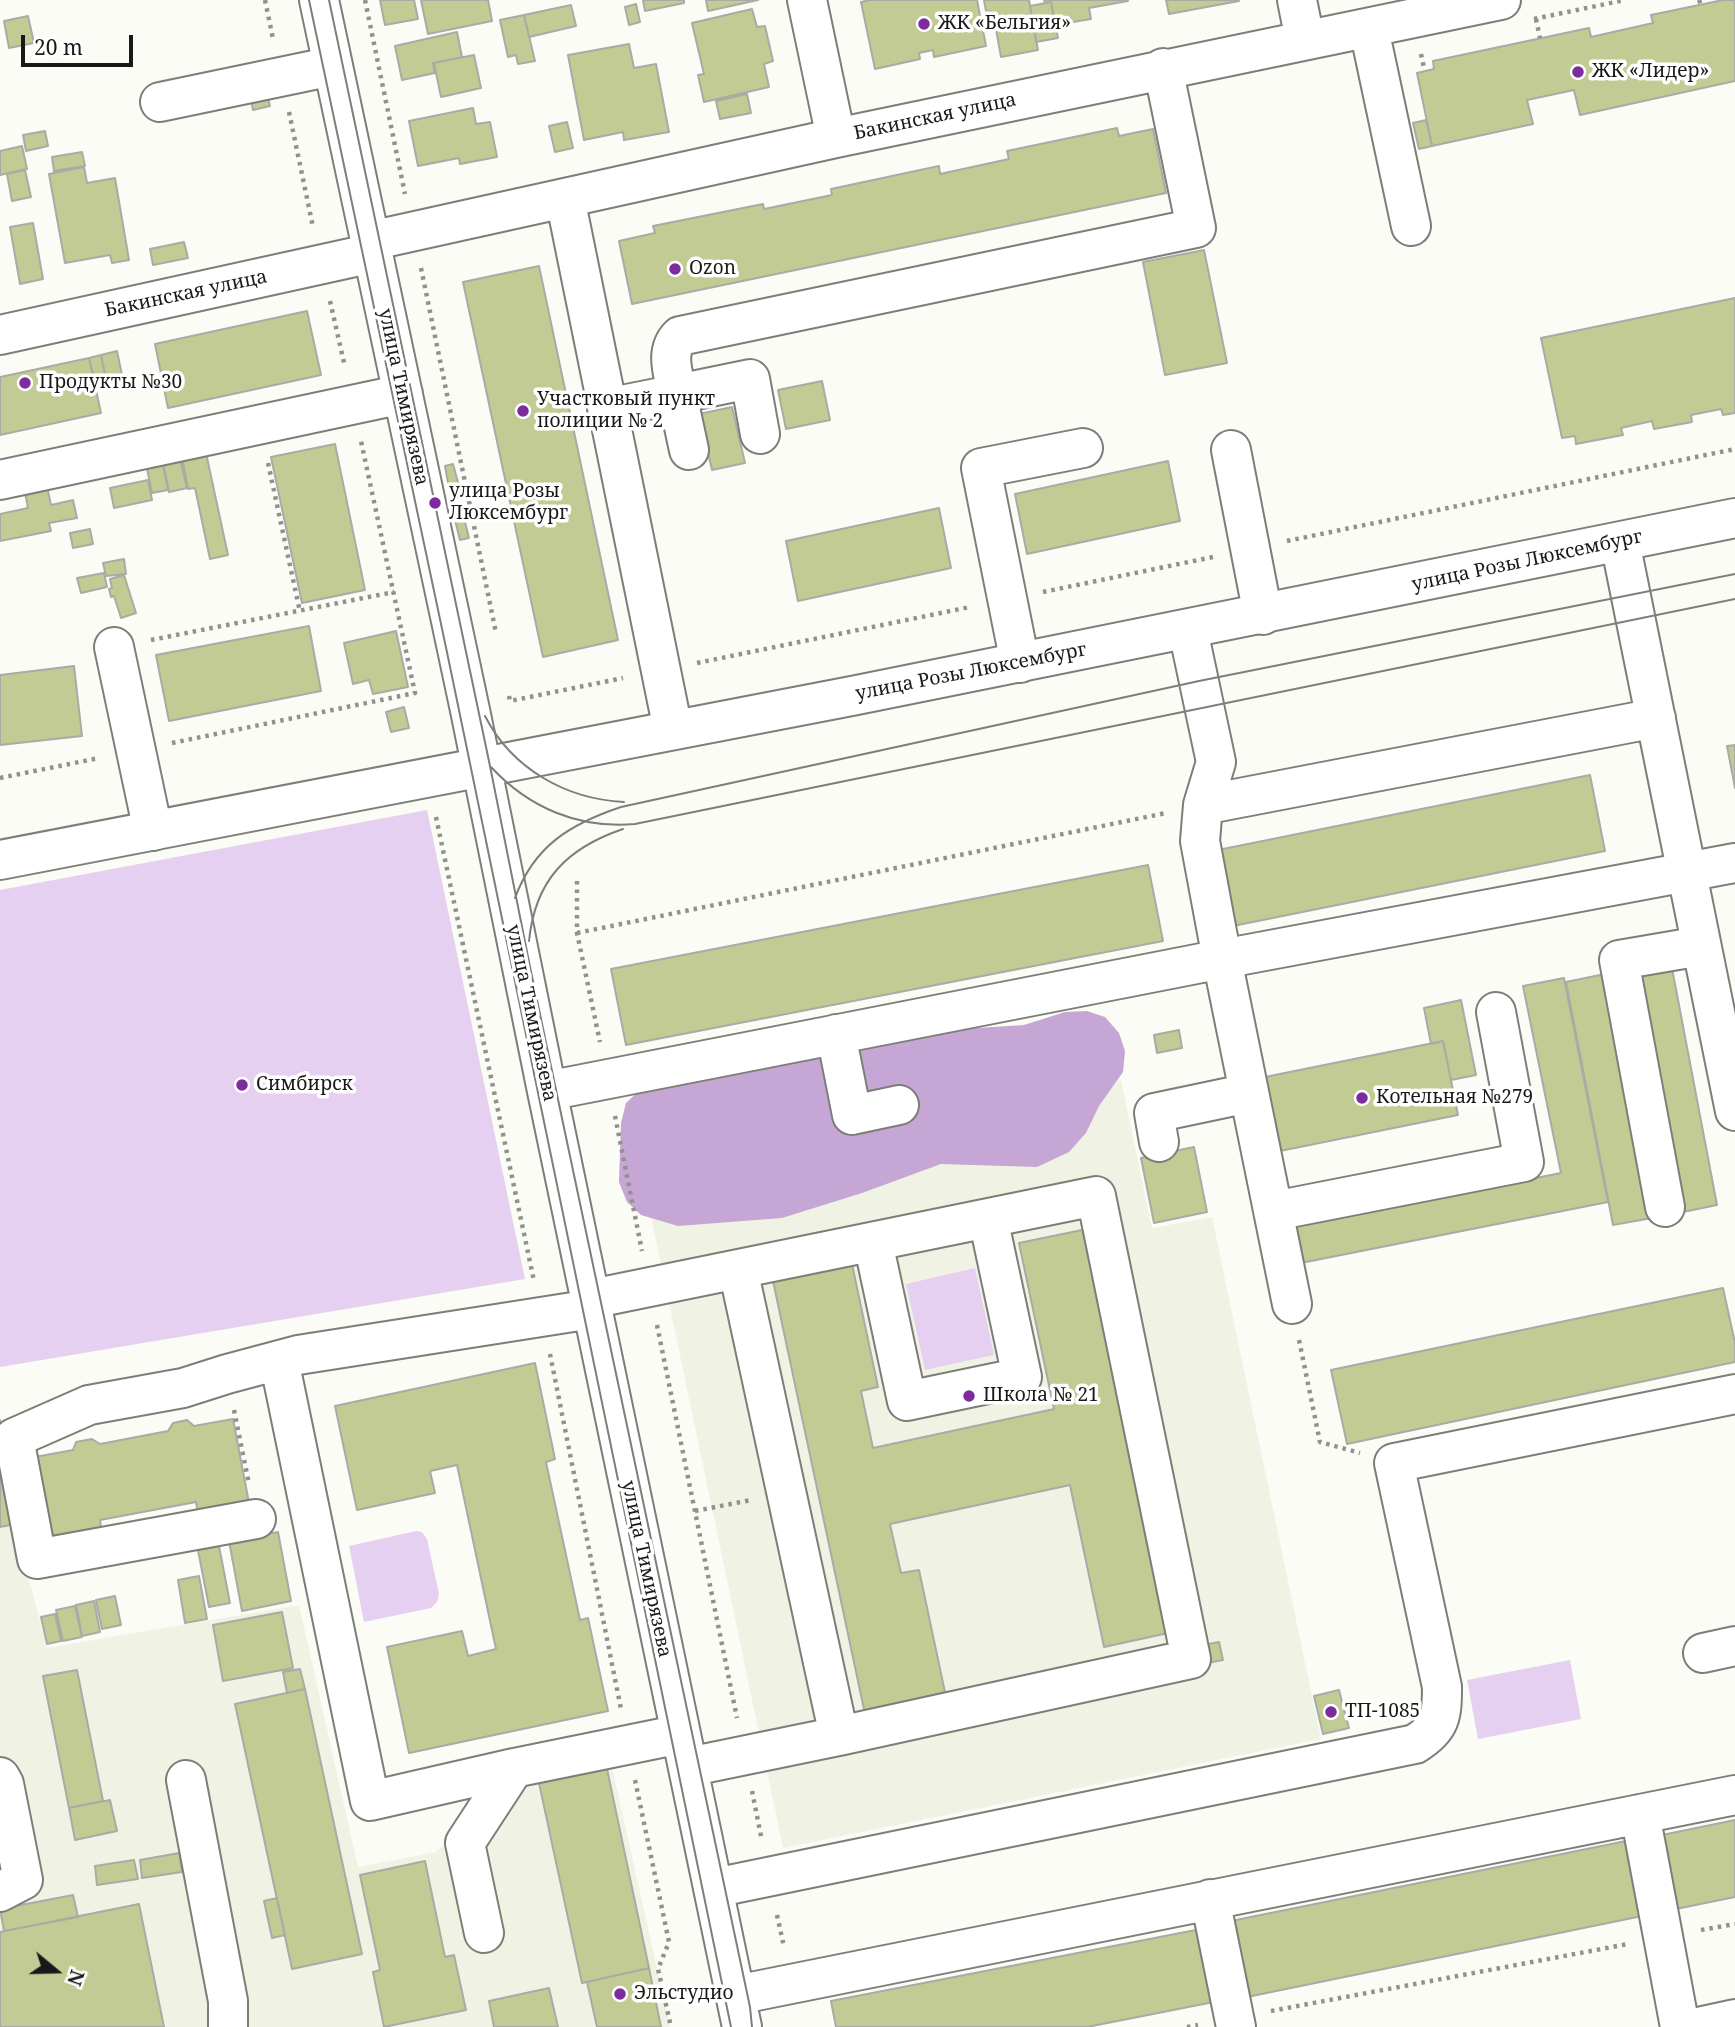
<!DOCTYPE html>
<meta charset="utf-8">
<style>
body{margin:0}
#map{position:relative;width:1735px;height:2027px;overflow:hidden;background:#fafcf5;font-family:"Noto Serif",serif}
canvas{display:block}
.north{position:absolute;left:21px;top:1936px;width:70px;height:70px;-webkit-text-stroke:5px #fff;paint-order:stroke;rotate:109deg;font-size:19px;font-weight:700;line-height:28px;text-align:center;color:#191917}
.north::after{content:'';display:block;margin:auto;width:24px;height:32px;background:#191917;clip-path:polygon(50% 0,100% 100%,50% 72%,0 100%)}
.scale{position:absolute;left:21px;top:35px;width:112px;height:32px;box-sizing:border-box;border:4px solid #191917;border-top:0;padding-left:9px;font-size:21px;line-height:24px;white-space:nowrap;color:#191917;-webkit-text-stroke:5px #fff;paint-order:stroke}
</style>
<div id="map">
<canvas width="1735" height="2027"></canvas>
<div class="north">N</div>
<div class="scale">20 m</div>
</div>
<script>
const g = document.querySelector('canvas').getContext('2d');
g.lineJoin = 'round';
function paint(path, color) {
  g.fillStyle = color;
  g.fill(path, 'evenodd');
}
function strokePath(path, color, width, dash) {
  g.strokeStyle = color;
  g.lineWidth = width;
  g.lineCap = dash ? 'butt' : 'round';
  g.setLineDash(dash || []);
  g.stroke(path);
}
function drawText(font, color, halo, rows, align = 'center') {
  g.font = font + ' "Noto Serif",serif';
  g.lineWidth = 7;
  g.setLineDash([]);
  g.textBaseline = 'middle';
  g.strokeStyle = halo;
  g.fillStyle = color;
  for (const [text, x, y, turn = 0] of rows) {
    g.save();
    g.translate(x, y);
    g.rotate((+turn || 0) * Math.PI / 180);
    g.textAlign = isNaN(turn) ? turn : align;
    if (halo) g.strokeText(text, 0, 0);
    g.fillText(text, 0, 0);
    g.restore();
  }
}
paint(new Path2D(`
 M1121,1080l31,148 60,-11 109,522 -538,109 -139,-665z
 M0,1420l15,104 32,124 252,-43 59,262 78,-15 73,-66 103,-19 58,260h-670z`), '#f0f3e4');
paint(new Path2D(`
 M427,810l98,469 -525,88v-477z
 M975,1268l19,87 -69,15 -19,-86z
 M416,1531l6,1 5,7 12,55 -2,8 -6,6 -67,14 -15,-76z
 M1570,1660l11,59 -103,20 -11,-59z`), '#e6d0f1');
paint(new Path2D(`
 M1087,1011l18,6 14,16 6,18 -2,21 -24,34 -13,27 -17,19 -32,15 -96,-3 -79,29 -80,25 -104,8 -37,-11 -14,-13 -8,-20 2,-59 5,-20 14,-13 229,-55 155,-10 41,-13z`), '#c5a6d5');
const building = new Path2D(`
 M380,0h34l4,19 -33,6z
 M421,0h67l4,21 -64,13z
 M643,0h41v3l-39,8z
 M706,0h52l-50,11z
 M870,0h107l9,46 -52,11 -1,-7 -14,3 1,6 -45,10 -14,-67z
 M984,0h45l9,50 -37,7 -8,-45 -7,-1z
 M1044,0h83l1,1 -39,7 2,11 -36,6 -4,-23 -6,1z
 M1166,0h72l1,1 -70,13z
 M1723,0h12v81l-155,34 -6,-25 -47,10 6,24 -101,22 -15,-73 17,-4 -1,-8 156,-33 2,9 62,-14 -2,-8z
 M1051,2l7,36 -22,4 -6,-36z
 M636,4l4,18 -11,3 -4,-18z
 M571,5l5,21 -47,11 -5,-22z
 M752,9l5,18 8,-1 8,35 -9,3 5,23 -65,15 -6,-27 6,-1 -12,-51z
 M524,15l11,46 -17,3 -2,-9 -8,2 -8,-37z
 M28,16l6,27 -25,5 -5,-27z
 M457,32l5,25 -29,6 2,10 -33,7 -7,-34z
 M629,44l5,24 22,-4 13,68 -45,8 -1,-8 -39,8 -16,-85z
 M474,55l7,33 -40,9 -7,-34z
 M266,91l4,15 -17,4 -3,-15z
 M747,94l4,19 -31,6 -4,-18z
 M473,108l3,16 14,-2 7,35 -37,7 -1,-6 -41,8 -9,-45z
 M1426,120l6,26 -13,3 -6,-26z
 M567,122l6,26 -18,4 -6,-26z
 M1117,128l2,8 34,-7 13,64 -534,111 -13,-63 36,-8 -2,-7 110,-22 1,5 68,-14 -1,-6 108,-23 1,8 69,-15 -2,-8z
 M45,131l3,15 -22,5 -3,-16z
 M22,146l5,23 -27,6v-24z
 M82,152l3,14 -31,5 -2,-14z
 M84,167l3,16 28,-5 14,82 -17,3 -2,-8 -45,8 -16,-89z
 M25,170l6,27 -19,4 -5,-27z
 M33,223l10,56 -23,5 -10,-57z
 M184,242l4,16 -35,7 -3,-16z
 M1204,250l23,113 -62,12 -22,-113z
 M539,266l79,374 -75,17 -80,-375z
 M1735,298v115l-12,2 -2,-6 -30,6 1,7 -38,7 -2,-8 -31,7 2,7 -47,9 -1,-8 -13,2 -21,-100z
 M307,311l14,64 -153,33 -13,-64z
 M117,351l5,24 -16,4 -5,-24z
 M101,355l5,24 -11,2 -6,-23z
 M89,358l12,55 -101,22v-58z
 M822,381l8,39 -44,9 -8,-39z
 M732,407l13,56 -33,7 -13,-56z
 M335,444l30,146 -63,13 -31,-146z
 M206,453l22,102 -18,4 -15,-71 -7,1 -6,-31z
 M161,455l7,35 -16,3 -7,-34z
 M180,459l7,29 -18,4 -6,-29z
 M1168,461l12,60 -153,33 -12,-60z
 M453,464l6,22 -10,2 -4,-22z
 M44,473l7,32 22,-5 4,18 -28,5 2,8 -51,10v-27l28,-6 -6,-31z
 M148,480l4,20 -38,8 -4,-20z
 M939,508l12,60 -153,33 -12,-60z
 M464,518l5,20 -9,2 -5,-20z
 M90,529l3,15 -20,4 -3,-15z
 M124,559l2,15 -20,2 -3,-13z
 M104,573l3,14 -26,6 -4,-15z
 M124,575l12,38 -15,5 -7,-22 -3,1 -2,-8 3,-1 -2,-9z
 M309,626l12,65 -152,30 -13,-66z
 M396,631l12,56 -35,7 -4,-14 -16,4 -9,-41z
 M74,666l8,70 -82,9v-70z
 M404,707l5,21 -18,4 -5,-20z
 M1735,745v43l-8,-42z
 M1590,775l15,76 -372,75 -15,-76z
 M1148,865l15,76 -537,104 -15,-76z
 M1671,963l46,242 -34,7 -46,-242z
 M1605,974l47,244 -39,7 -47,-243z
 M1564,978l44,224 -307,61 -7,-37 267,-53 -38,-187z
 M1461,1000l15,75 -25,5 -8,-39 -12,3 -7,-36z
 M1179,1030l3,18 -25,5 -3,-18z
 M1443,1041l15,74 -178,36 -15,-74z
 M1194,1147l13,65 -53,11 -13,-65z
 M1087,1229l86,403 -69,15 -34,-162 -180,39 11,49 18,-3 27,127 -81,17 -92,-433 79,-17 26,123 -17,4 12,57 181,-39 -35,-166z
 M1723,1288l12,55v19l-388,82 -16,-74z
 M535,1363l20,96 -9,3 34,158 8,-2 20,93 -199,42 -22,-106 75,-16 6,25 28,-7 -39,-184 -27,6 5,22 -78,17 -22,-104z
 M233,1419l16,84 -51,10 -2,-11 -96,18 2,13 -51,9 -16,-85 38,-7 3,-8 16,-3 8,5 68,-13 5,-8 14,-3 7,6z
 M0,1420l15,104 -15,3z
 M278,1532l13,69 -49,10 -13,-70z
 M219,1546l11,57 -21,4 -11,-57z
 M199,1576l8,43 -22,4 -7,-43z
 M115,1596l6,29 -19,4 -6,-29z
 M94,1601l6,31 -18,4 -6,-31z
 M75,1606l7,31 -19,4 -7,-31z
 M282,1612l11,56 -70,13 -10,-56z
 M55,1614l6,27 -14,3 -6,-27z
 M1219,1642l4,18 -16,3 -3,-18z
 M300,1669l5,20 -18,4 -4,-21z
 M77,1670l26,131 -34,7 -26,-132z
 M305,1689l57,265 -70,15 -57,-265z
 M1339,1690l10,38 -26,6 -9,-38z
 M607,1769l42,199 -67,15 -43,-200z
 M110,1800l7,31 -42,9 -6,-32z
 M1735,1820v77l-59,12 -14,-74z
 M1631,1840l16,75 -400,82 -16,-76z
 M179,1853l3,19 -40,6 -2,-18z
 M134,1860l4,19 -41,6 -2,-19z
 M425,1861l20,96 9,-2 12,55 -82,17 -11,-55 7,-2 -20,-95z
 M73,1895l5,22 -74,14 -4,-22z
 M277,1898l8,37 -13,3 -8,-37z
 M139,1904l25,123h-164v-95z
 M1206,1928l13,73 -132,26h-251l-5,-26z
 M649,1968l12,59h-64l-10,-45z
 M549,1988l9,39h-64l-5,-26z`);
paint(building, '#c2cb93');
strokePath(building, '#a9aba4', 2);
const minor = new Path2D(`
 M319,0l151,710 77,381 195,936
 M807,0l29,138
 M1297,0l8,40
 M1369,29l42,197
 M160,102l173,-36
 M565,198l108,532
 M370,241l466,-103 665,-138
 M0,335l373,-82
 M607,408l70,-14c-3,-20 -13,-42 3,-58l516,-108 -33,-160
 M689,450l-12,-56 73,-15 10,55
 M1231,450l32,165
 M0,480l403,-86
 M1620,542l115,569
 M1188,630l28,132 -13,43 -3,36 22,118 70,345
 M114,647l39,184
 M1020,663l-39,-195 102,-20
 M1203,805l453,-87
 M836,1034l16,81 47,-10
 M547,1091l675,-132 513,-96
 M1159,1142l-5,-29 95,-20
 M1665,1207l-46,-247 82,-14
 M1274,1211l250,-49 -28,-150
 M873,1242l34,159 115,-24 -34,-159
 M591,1299l505,-103 95,463 -352,77 -101,-467
 M279,1360l91,441 144,-33
 M256,1519l-219,40 -23,-121 75,-33 94,-17 44,-14 71,-19 294,-46
 M1703,1653l32,-7
 M688,1767l151,-31
 M0,1777l4,7 19,96 -23,12
 M186,1780l42,221v26
 M1640,1814l40,213
 M714,1888l701,-144c26,-16 27,-28 27,-57l-48,-224 341,-69
 M1210,1899l26,128
 M484,1933l-19,-90 49,-75 167,-34
 M736,1995l999,-200
 M1698,2027l37,-8`);
const major = new Path2D(`
 M0,860c579,-109 1158,-223 1735,-342`);
strokePath(minor, '#7d7e78', 42);
strokePath(major, '#7d7e78', 42);
strokePath(new Path2D(`
 M265,0l8,39
 M365,0l40,194
 M1699,0l2,5
 M1534,19l91,-19
 M1536,19l4,19
 M1421,54l3,14
 M289,112l24,115
 M421,268l75,365
 M330,301l15,66
 M268,463l32,149
 M1287,541l448,-92
 M1043,592l170,-35
 M151,640l243,-48
 M697,663l273,-56
 M509,696l1,5 113,-23
 M172,743l243,-50 -54,-252
 M0,778l99,-20
 M436,817l98,464
 M577,881v52l23,109
 M577,933l589,-120
 M615,1116l27,135
 M657,1325l80,393
 M1299,1340l21,102 40,11
 M550,1354l71,355
 M234,1410l15,74
 M695,1511l56,-11
 M635,1780l34,162 -11,27 13,58
 M752,1791l10,50
 M777,1915l7,32
 M1701,1930l34,-6
 M1271,2011l357,-67
 M1187,2027l11,-2`), '#91928d', 4.5, [3.5, 5]);
strokePath(minor, '#fff', 38);
strokePath(major, '#fff', 38);
strokePath(new Path2D(`
 M309,0l139,657 283,1370
 M329,0l161,766 40,201 220,1040 2,20
 M485,716c27,53 81,83 139,86
 M491,767c38,41 88,62 144,57l1100,-225
 M515,898c19,-52 55,-74 106,-91l578,-126 536,-107
 M529,941c6,-61 38,-93 94,-112`), '#7e7f7b', 2);
for (const [x, y, r, color] of [
 [924,24,7,"#7c2c9d"],
 [1578,72,7,"#7c2c9d"],
 [675,269,7,"#7c2c9d"],
 [25,383,7,"#7c2c9d"],
 [523,411,7,"#7c2c9d"],
 [435,503,7,"#7c2c9d"],
 [242,1085,7,"#7c2c9d"],
 [1362,1098,7,"#7c2c9d"],
 [969,1396,7,"#7c2c9d"],
 [1331,1712,7,"#7c2c9d"],
 [620,1994,7,"#7c2c9d"]
]) {
  const dot = new Path2D();
  dot.arc(x, y, r, 0, 2 * Math.PI);
  g.fillStyle = color;
  g.fill(dot);
  strokePath(dot, '#fff', 2.5);
}
drawText('19px', '#191917', '#fff', [
 ["ЖК «Бельгия»",938,24],
 ["ЖК «Лидер»",1592,72],
 ["Ozon",689,269],
 ["Продукты №30",39,383],
 ["Участковый пункт",537,400],
 ["полиции № 2",537,422],
 ["улица Розы",449,492],
 ["Люксембург",449,514],
 ["Симбирск",256,1085],
 ["Котельная №279",1376,1098],
 ["Школа № 21",983,1396],
 ["ТП-1085",1345,1712],
 ["Эльстудио",634,1994]
], 'left');
drawText('19px', '#191917', '#fff', [
 ["Бакинская улица",935,117,-12],
 ["Бакинская улица",186,294,-12],
 ["улица Тимирязева",403,397,78],
 ["улица Розы Люксембург",1527,561,-12],
 ["улица Розы Люксембург",971,672,-11],
 ["улица Тимирязева",531,1013,78],
 ["улица Тимирязева",646,1569,78]
]);
</script>
